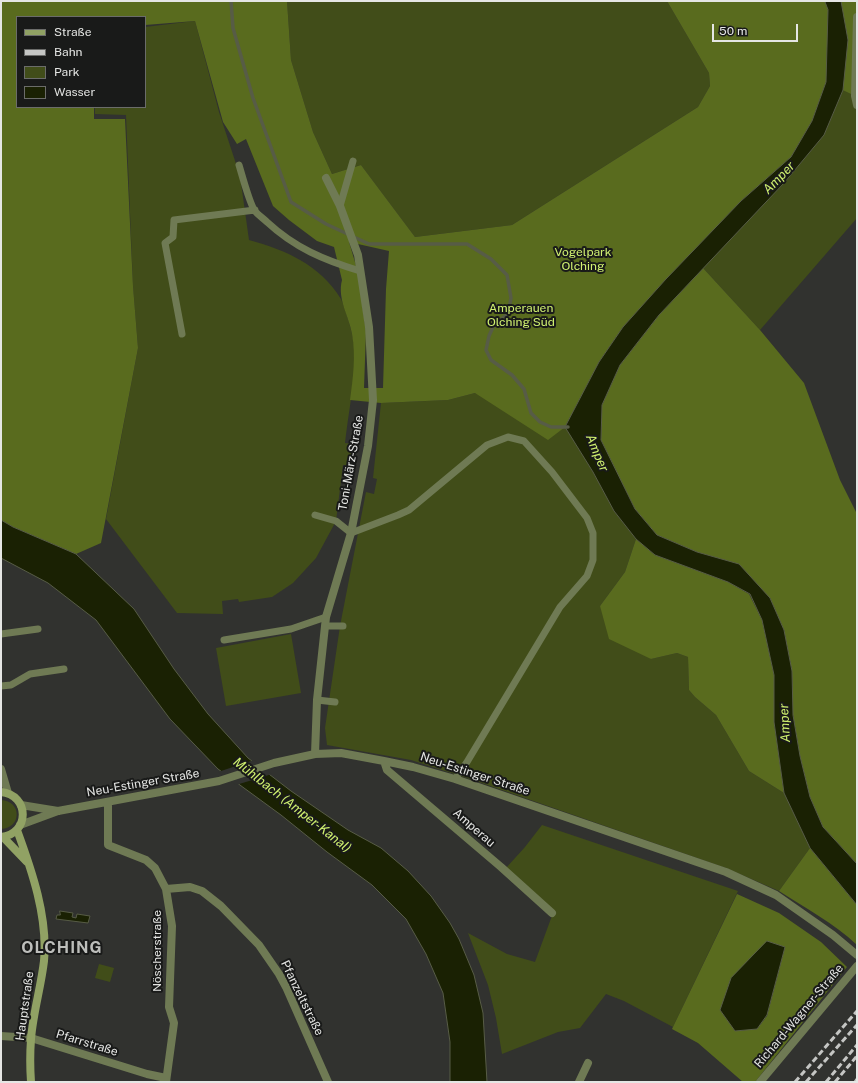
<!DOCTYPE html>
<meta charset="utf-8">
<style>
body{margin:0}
#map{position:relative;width:858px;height:1083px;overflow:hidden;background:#31322f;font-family:"Public Sans",sans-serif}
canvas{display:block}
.frame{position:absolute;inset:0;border:2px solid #e5e6e4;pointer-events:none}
.legend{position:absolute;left:16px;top:16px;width:130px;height:92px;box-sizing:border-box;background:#191a19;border:1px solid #6b6c6a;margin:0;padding:5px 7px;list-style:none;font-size:12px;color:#e5e6e4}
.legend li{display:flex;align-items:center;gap:8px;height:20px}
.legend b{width:20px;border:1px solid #6b6c6a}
.scale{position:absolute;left:712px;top:24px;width:86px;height:18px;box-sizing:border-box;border:2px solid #e5e6e4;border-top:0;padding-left:5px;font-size:12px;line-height:14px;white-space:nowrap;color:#e5e6e4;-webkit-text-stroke:3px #191a19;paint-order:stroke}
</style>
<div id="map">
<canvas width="858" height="1083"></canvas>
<div class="frame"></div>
<ul class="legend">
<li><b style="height:5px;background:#91a264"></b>Straße</li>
<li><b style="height:5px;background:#c5c6c4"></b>Bahn</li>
<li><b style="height:11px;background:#414d19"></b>Park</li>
<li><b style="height:11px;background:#1a2103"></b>Wasser</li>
</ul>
<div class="scale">50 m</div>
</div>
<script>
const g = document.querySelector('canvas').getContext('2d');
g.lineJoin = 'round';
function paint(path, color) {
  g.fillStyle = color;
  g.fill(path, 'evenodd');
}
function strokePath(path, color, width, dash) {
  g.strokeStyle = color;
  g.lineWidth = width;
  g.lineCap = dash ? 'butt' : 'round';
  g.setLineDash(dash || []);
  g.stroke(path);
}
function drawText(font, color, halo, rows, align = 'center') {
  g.font = font + ' "Public Sans",sans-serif';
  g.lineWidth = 4;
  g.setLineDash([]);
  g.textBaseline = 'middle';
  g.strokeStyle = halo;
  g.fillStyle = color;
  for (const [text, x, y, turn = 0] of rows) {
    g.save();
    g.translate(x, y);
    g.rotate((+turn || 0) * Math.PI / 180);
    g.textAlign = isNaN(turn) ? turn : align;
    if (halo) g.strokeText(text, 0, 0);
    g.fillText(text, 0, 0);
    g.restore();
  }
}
paint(new Path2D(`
 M287,1h380l42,72 1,13 -12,21 -186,118 -97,12 -54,-72 -29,9 -19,-42 -22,-72z
 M195,21l24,91 21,64 9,64c37,10 71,25 92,59 3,6 5,14 7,20 4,13 7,26 7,39 -1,28 -7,57 -10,85l8,1 -3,22 -7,-1 -7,56 -20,37 -23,25 -21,14 -33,5 -1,-3 -16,2 1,13 -46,-1 -71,-94 32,-171 -5,-62 -7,-171 -31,-1v-7h50v-80z
 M843,90l12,6 2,9v113l-97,112 -57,-62 81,-85 40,-48z
 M475,393l87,27 31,52 21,39 22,28 -11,33 -25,34 51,53 26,-6 11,4 1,33 6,7 21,18 33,56 35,22 26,55 -31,43 -53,-23 -250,-87 -65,-21 -84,-15 -2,-17 15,-102 26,-134 8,2 3,-15 -4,-1 8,-75 67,-3z
 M291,634l10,59 -75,13 -10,-58z
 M1,800c21,1 21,28 0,29z
 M542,825l196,66 -65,136 -49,-26 -18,-7 -26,34 -22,4 -56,22 -6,-36 -8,-33 -20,-52 39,21 28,8 18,-49 -47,-45 19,-21z
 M99,964l15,4 -4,14 -15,-4z`), '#414d19');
paint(new Path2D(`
 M1,1h286l4,59 22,72 19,42 29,-9 54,72 97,-12 186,-118 12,-21 -1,-13 -42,-72h190v93l-2,2 -29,-14 -14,39 -21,36 -50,44 -118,126 -24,35 -34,65 -17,13 -73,-47 -27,7 -67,3 -31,-3c3,-22 6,-44 2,-66 -3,-18 -15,-35 -10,-54l-8,-33 -17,-6 -28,-21 -16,-14 -27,-67 -9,5 -14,-22 -28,-101 -50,4v-8h-128v90h77v12h31l8,167 5,62 -37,195 -25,11 -63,-27 -12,-7zM349,242l40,9 -3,38 -3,99h-19l2,-56 -8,-60z
 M703,268l57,62 44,53 36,97 17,34v350l-34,-37 -13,-30 -10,-41 -7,-41 -1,-44 -8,-41 -14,-32 -73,-46 -40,-17 -22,-26 -34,-69 1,-35 18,-40 39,-50z
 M636,539l19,16 73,27 21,12 13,26 12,55v47l10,71 -35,-22 -33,-56 -21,-18 -6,-7 -1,-33 -11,-4 -26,6 -42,-20 -9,-33 25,-34z
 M810,848l47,57v40c-23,-22 -52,-37 -78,-54z
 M737,894l42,19 42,29 26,25 -92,115h-12l-45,-39 -26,-14zM785,947l-18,69 -10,13z`), '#596b1e');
const water = new Path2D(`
 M825,1h16l7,39 -5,50 -19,45 -40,48 -125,132 -39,50 -18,40 -1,35 34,69 22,26 40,17 42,12 31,34 14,32 8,41 1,44 7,41 10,41 13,30 34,37v41l-47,-57 -26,-55 -10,-71v-47l-12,-55 -12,-26 -22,-12 -73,-27 -19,-16 -22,-28 -21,-39 -28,-45 34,-65 24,-35 43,-48 75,-78 50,-44 21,-36 14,-39 2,-72z
 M1,520l12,7 63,27 58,55 40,60 34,45 40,44 43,33 57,39 33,18 27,23 23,25 19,27 9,16 15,36 9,38 4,69h-37v-40l-7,-49 -17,-39 -20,-35 -34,-34 -45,-33 -46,-37 -63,-46 -48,-50 -74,-99 -48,-37 -47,-25z
 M60,911l13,2 -1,4 4,1 1,-4 13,2 -2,7 -32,-4 1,-4h3z
 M767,941l18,6 -18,68 -10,14 -22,2 -15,-21 11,-32z`);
paint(water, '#1a2103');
strokePath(water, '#575c46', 1);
paint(new Path2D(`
 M254,760l18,14 -36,11 -18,-13z`), '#31322f');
strokePath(new Path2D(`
 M231,1l2,27 20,70 38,104 35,22 43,20h98l24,15 16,16 4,23 -3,16 -14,11 -5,11 -3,14 5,10 21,15 12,14 7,24 9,9 11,5h17`), '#575c46', 3.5);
strokePath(new Path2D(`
 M239,165c3,10 11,40 16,46 3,4 8,7 12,11 28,26 57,38 93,49
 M340,206l13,-45
 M182,334l-17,-91 8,-6 1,-17 81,-10
 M315,515l21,6 15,12 47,-18 11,-5 78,-65 21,-8 16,4 28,31 35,46 6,15v27l-6,16 -27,31 -93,155 -12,17
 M325,626h18
 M1,634l37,-5
 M224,640l67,-11 35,-12
 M1,686l10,-1 19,-11 34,-5
 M317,700l18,2`), '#6f7a54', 7);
strokePath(new Path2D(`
 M857,17l-2,79 2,9
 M315,754l2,-54 9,-83 25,-84 17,-87 5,-46 -4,-73 -11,-72 -18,-49 -14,-28
 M384,761l3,9 114,97 51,46
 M1,769l7,24
 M108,802v43l38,15 9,8 11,21 6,37 -3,81 5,16 -8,59
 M21,805l37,6
 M20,825l38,-14 161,-30 55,-18 41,-9 26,-1 43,8 29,6 42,12 271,93 50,23 57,40 24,20
 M166,889l24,-2 12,4 19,15 38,39 20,29 7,13 42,95
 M1,1036l30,2 116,36 19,4
 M579,1082l9,-19
 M760,1082l97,-116`), '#6f7a54', 8);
strokePath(new Path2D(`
 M1,792c29,3 29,42 0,45
 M17,830c15,41 31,87 27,131 -3,26 -11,52 -13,78 -1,14 -1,29 0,43
 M3,837l24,25`), '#91a264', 8);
strokePath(new Path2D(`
 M795,1082l62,-71
 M806,1082l51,-57
 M826,1082l31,-37
 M835,1082l22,-26
 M855,1082l2,-3`), '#c5c6c4', 3, [6, 3]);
drawText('12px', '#d0f171', '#191a19', [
 ["Vogelpark",583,252],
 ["Olching",583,266],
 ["Amperauen",521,308],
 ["Olching Süd",521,322]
]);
drawText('12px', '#e5e6e4', '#191a19', [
 ["Toni-März-Straße",351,463,-80],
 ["Neu-Estinger Straße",475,774,18],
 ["Neu-Estinger Straße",143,783,-10],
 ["Amperau",474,828,41],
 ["Nöscherstraße",157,951,-90],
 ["Pfanzeltstraße",302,998,64],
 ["Hauptstraße",25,1006,-82],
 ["Richard-Wagner-Straße",799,1016,-50],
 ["Pfarrstraße",87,1043,17]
]);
drawText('italic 13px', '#cff06f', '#191a19', [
 ["Amper",779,178,-46],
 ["Amper",597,453,67],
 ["Amper",785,723,-93],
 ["Mühlbach (Amper-Kanal)",292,805,38]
]);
g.letterSpacing = '1px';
drawText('bold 16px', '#bdbebb', '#191a19', [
 ["OLCHING",62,948]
]);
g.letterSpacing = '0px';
</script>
